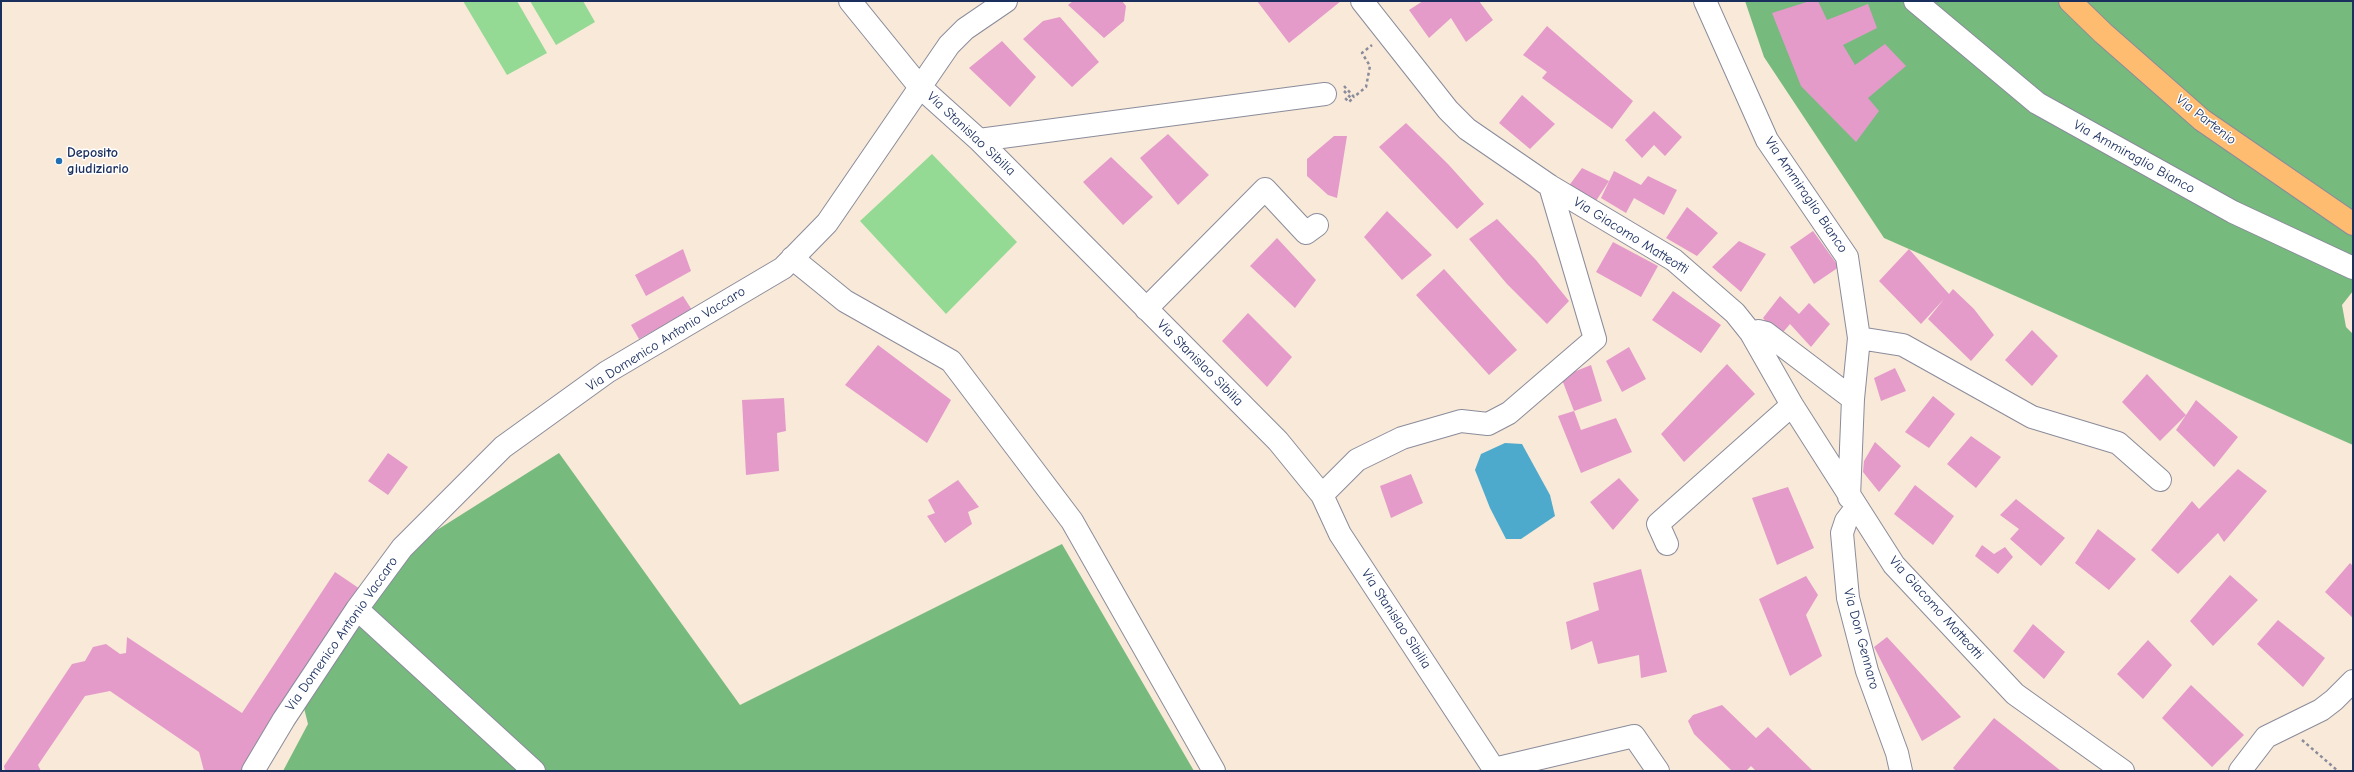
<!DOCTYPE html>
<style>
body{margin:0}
#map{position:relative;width:2354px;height:772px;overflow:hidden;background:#f9e9d8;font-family:"Comic Neue",sans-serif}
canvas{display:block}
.frame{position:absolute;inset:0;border:2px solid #1b2f5e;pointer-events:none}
</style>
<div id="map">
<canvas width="2354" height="772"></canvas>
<div class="frame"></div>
</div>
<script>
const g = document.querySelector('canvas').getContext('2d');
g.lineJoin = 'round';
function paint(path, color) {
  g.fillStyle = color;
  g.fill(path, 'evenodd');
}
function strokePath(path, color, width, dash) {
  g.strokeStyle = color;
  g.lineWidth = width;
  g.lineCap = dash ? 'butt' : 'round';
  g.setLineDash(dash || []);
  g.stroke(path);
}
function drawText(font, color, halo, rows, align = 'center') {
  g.font = font + ' "Comic Neue",sans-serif';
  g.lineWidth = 3;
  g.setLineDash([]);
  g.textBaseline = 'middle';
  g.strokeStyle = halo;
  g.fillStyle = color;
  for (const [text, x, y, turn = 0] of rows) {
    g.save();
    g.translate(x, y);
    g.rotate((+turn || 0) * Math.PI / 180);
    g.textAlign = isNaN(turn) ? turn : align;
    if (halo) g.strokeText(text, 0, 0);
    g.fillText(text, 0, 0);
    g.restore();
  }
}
paint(new Path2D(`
 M463,1h54l30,52 -40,22z
 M530,1h53l12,21 -39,23z
 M932,154l85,88 -71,72 -86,-93z`), '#94da94');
paint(new Path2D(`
 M1745,1h608v290l-11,14 4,22 7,7v111l-469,-207 -120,-181z
 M559,453l181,252 322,-161 132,227h-911l25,-47 -6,-24 116,-158z`), '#77ba7e');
paint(new Path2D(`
 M1505,443l17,1 28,51 5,21 -34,23h-15l-16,-31 -15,-38 6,-16z`), '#4eaacc');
paint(new Path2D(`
 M1073,1h49l4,5 -2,15 -20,17 -36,-33z
 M1257,1h84l-52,42z
 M1423,1h56l14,19 -27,22 -15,-24 -22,20 -20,-28z
 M1810,1h8l9,19 41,-16 9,24 -34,17 12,20 30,-21 21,22 -38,32 11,13 -23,31 -55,-56 -29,-73z
 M1060,17l39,45 -27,25 -49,-48 20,-18z
 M1547,26l86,75 -21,28 -70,-51 5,-6 -24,-17z
 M1002,41l34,36 -26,30 -41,-39z
 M1522,95l33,29 -25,25 -31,-26z
 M1654,111l28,26 -17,19 -11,-11 -12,13 -17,-18z
 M1406,123l42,41 36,40 -27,25 -78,-82z
 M1168,134l41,41 -31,30 -38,-47z
 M1334,136h13l-10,62 -9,-3 -21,-19v-17z
 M1111,157l42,40 -30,28 -40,-43z
 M1582,168l27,13 -15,23 -26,-17z
 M1614,171l27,14 7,-9 29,14 -13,25 -30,-17 -8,15 -25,-15z
 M1687,207l31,26 -21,23 -31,-18z
 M1387,211l45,44 -30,25 -38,-43z
 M1497,219l39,41 33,41 -22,23 -40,-40 -38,-45z
 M1813,231l26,36 -25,17 -24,-37z
 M1277,238l39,42 -21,28 -45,-42z
 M1739,241l27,13 -25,38 -29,-25z
 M1613,242l45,24 -17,31 -45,-25z
 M683,249l8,22 -45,25 -11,-21z
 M1909,249l40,45 4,-5 21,20 20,26 -23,26 -43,-42 16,-20 -23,25 -42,-43z
 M1444,269l73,81 -28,25 -73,-80z
 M1673,291l48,34 -20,28 -49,-33z
 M683,296l9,14 -53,29 -8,-14z
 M1780,296l19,18 10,-11 21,21 -19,23 -21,-23 -11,13 -16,-19z
 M1248,313l44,44 -25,30 -45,-46z
 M2032,330l26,26 -26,30 -27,-26z
 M878,345l73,55 -24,43 -82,-58z
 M1629,347l17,32 -24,13 -16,-31z
 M1727,364l28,30 -71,68 -23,-28z
 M1591,365l11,36 -28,10 7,19 35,-12 16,34 -51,21 -23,-57 16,-5 -13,-34z
 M1895,368l11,23 -25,10 -7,-23z
 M2147,374l39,41 10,-15 42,37 -24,30 -38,-37 10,-15 -26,26 -38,-39z
 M1933,396l22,18 -26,34 -24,-16z
 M784,398l2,33 -9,2 2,38 -33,4 -4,-75z
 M1971,436l30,21 -25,31 -29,-24z
 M1875,442l26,24 -22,26 -16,-20 1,-11z
 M388,453l20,14 -20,28 -20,-14z
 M2238,469l29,22 -43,51 -6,-9 -40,41 -27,-24 41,-49 7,8z
 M1411,474l12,29 -32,15 -11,-32z
 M1619,478l20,22 -26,30 -23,-28z
 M958,480l21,27 -11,5 4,12 -27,19 -18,-27 8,-3 -7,-13z
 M1915,485l39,31 -21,29 -39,-31z
 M1788,487l26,61 -37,17 -25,-67z
 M2016,499l49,39 -24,28 -31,-27 9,-10 -19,-14z
 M2098,529l38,30 -27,31 -34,-27z
 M1982,545l12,9 11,-7 8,10 -15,17 -23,-18z
 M2350,563l3,3v52l-28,-26z
 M1641,569l26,103 -26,6 -2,-23 -41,9 -6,-23 -21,9 -5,-28 33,-12 -6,-27z
 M335,572l28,19 -118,180h-41l-5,-19 -89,-61 -25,5 -47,69 3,6h-36l-1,-5 68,-102 13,-3 8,-14 13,-3 14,10 6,-1 1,-16 115,76z
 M2230,575l28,25 -45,46 -23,-25z
 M1806,576l12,19 -12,20 16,41 -32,20 -31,-77z
 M2278,620l47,38 -22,29 -46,-43z
 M2033,624l32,28 -21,27 -31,-28z
 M1887,637l74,80 -39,24 -48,-94z
 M2148,640l24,25 -29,34 -26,-25z
 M2191,685l53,50 -32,32 -50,-49z
 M1722,705l34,33 12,-11 45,44h-57l-5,-5 -5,5h-14l-38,-37 -6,-13 5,-6z
 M1994,718l67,53h-105l-3,-3z`), '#e49bca');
const minor = new Path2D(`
 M850,1l69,85 60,54 299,301 44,54 18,39 154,235 140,-33 24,35
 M1362,1l86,109 19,19 83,57 124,74 61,53 16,20 41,72 102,160 121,129 108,77
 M1705,1l62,139 80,117 12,81 -6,61 -4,98
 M1915,1l122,102 196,109 120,56
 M979,140l346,-46
 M792,258l53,43 106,60 121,160 142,250
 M1146,309l119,-120 41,44 11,-8
 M1751,333l7,-2 8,2 87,66
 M1859,338l44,7 129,72 86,26 42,37
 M1322,495l35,-35 45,-22 59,-17 27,3 21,-11 86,-74 -45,-153
 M1856,508l-10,13 -4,12 6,65 19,73 30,82 4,18
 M1667,544l-9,-20 134,-119
 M357,609l177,162
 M253,771l31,-52 73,-110 45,-61 101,-101 104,-75 176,-104 44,-45 122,-178 16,-16 41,-28
 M2240,771l26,-34 55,-27 13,-10 19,-19`);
const major = new Path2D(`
 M2070,1l33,32 99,87 151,104`);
strokePath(minor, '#8a8c9b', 24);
strokePath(major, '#8a8c9b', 24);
strokePath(new Path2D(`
 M1344,86l10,11 12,-10 4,-21 -8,-13 10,-8
 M1344,91l8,8 -3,3 -5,-5
 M2302,740l36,31`), '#8a8c9b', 2.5, [3, 3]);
strokePath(minor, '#fff', 22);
strokePath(major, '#fdbc70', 22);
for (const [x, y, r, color] of [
 [59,161,4,"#1f6fb2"]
]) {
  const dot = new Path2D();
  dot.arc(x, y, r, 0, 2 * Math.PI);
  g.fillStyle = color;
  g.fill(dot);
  strokePath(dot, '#fff', 1.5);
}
drawText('14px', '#1b2f5e', '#fff', [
 ["Via Partenio",2206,120,38],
 ["Via Stanislao Sibilia",971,134,43],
 ["Via Ammiraglio Bianco",2134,157,29],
 ["Via Ammiraglio Bianco",1806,195,56],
 ["Via Giacomo Matteotti",1631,236,32],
 ["Via Domenico Antonio Vaccaro",666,339,-32],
 ["Via Stanislao Sibilia",1200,363,45],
 ["Via Giacomo Matteotti",1936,608,48],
 ["Via Stanislao Sibilia",1396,619,57],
 ["Via Domenico Antonio Vaccaro",342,634,-55],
 ["Via Don Gennaro",1861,639,75]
]);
drawText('bold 14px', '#1b2f5e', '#fff', [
 ["Deposito",67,153],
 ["giudiziario",67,169]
], 'left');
</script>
